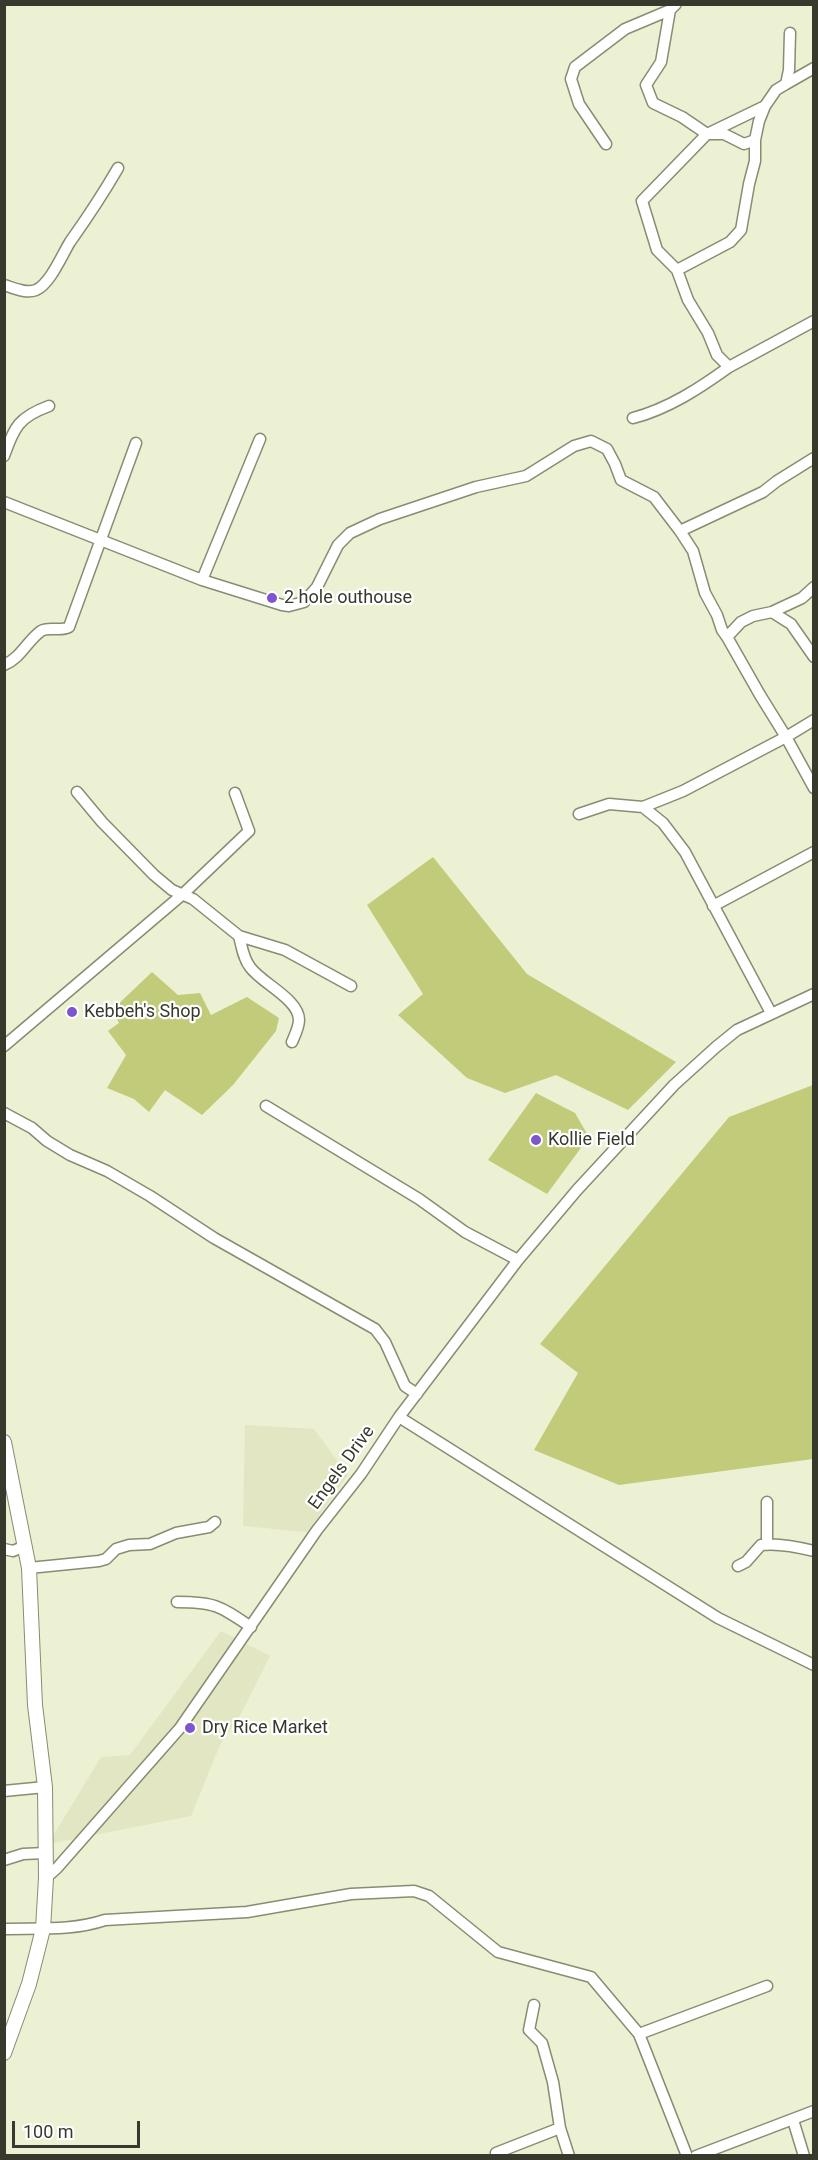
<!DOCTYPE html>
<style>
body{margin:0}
#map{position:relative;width:818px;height:2160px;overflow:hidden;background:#ecf1d4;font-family:Roboto,sans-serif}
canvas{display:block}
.frame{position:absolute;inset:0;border:6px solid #37392d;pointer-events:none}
.scale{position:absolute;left:12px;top:2121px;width:128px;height:27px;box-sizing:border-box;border:3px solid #37392d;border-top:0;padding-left:8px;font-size:18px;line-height:21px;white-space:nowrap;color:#37392d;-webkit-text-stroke:4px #fff;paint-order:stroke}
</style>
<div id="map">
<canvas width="818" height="2160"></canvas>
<div class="frame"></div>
<div class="scale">100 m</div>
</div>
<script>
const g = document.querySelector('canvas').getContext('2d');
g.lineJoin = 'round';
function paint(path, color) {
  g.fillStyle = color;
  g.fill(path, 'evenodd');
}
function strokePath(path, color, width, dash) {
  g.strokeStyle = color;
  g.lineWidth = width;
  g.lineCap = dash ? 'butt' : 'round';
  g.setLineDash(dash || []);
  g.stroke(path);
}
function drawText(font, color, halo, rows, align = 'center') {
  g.font = font + ' Roboto,sans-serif';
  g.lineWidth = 4.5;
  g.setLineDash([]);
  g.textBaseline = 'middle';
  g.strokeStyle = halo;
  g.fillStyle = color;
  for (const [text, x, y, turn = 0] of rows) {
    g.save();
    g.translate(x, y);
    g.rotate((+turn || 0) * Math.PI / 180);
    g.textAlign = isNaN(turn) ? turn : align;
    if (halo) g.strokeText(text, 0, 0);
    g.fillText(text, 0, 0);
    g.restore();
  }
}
paint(new Path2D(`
 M245,1425l69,4 34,46 -41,57 -64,-6z
 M221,1631l49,25 -28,56 -22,33 -29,71 -143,28 53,-87 29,-2z`), '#e2e6c3');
paint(new Path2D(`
 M433,857l94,117 149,88 -48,48 -72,-35 -51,18 -38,-15 -69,-63 25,-21 -56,-89z
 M152,972l26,23 22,-2 11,22 36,-18 32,21 -3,13 -43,54 -31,30 -37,-25 -16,22 -15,-13 -27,-11 19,-33 -18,-24 11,-8 -7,-13z
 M813,1085v374l-194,26 -85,-35 44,-77 -38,-29 189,-227z
 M536,1093l39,20 14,24 -42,57 -59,-34z`), '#c2cb7a');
const minor = new Path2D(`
 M676,4l-6,6 -9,52 -15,23 7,18 29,14 25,17h17l20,10 11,-4
 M786,84l28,-16
 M606,144l-27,-40 -8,-25 4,-12 50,-38 45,-19
 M677,270l53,-28 11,-12 8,-46 6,-23v-21l4,-19 6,-15 11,-16 10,-6 3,-14 1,-37
 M4,285c10,3 22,9 32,5 14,-6 26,-35 34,-48 17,-24 33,-48 48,-74
 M729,367l85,-46
 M633,418c35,-9 67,-30 96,-51l-12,-12 -9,-22 -20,-33 -11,-30 -20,-20 -15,-49 65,-67 58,-28
 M4,456c10,-29 15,-39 45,-50
 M814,458l-37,23 -14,11 -83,39 13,20 12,42 12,22 5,15 5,7 14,-15 12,-6 19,-4 30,-14 12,-11
 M4,502l198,78 80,25 7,1 15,-4 13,-15 21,-42 12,-12 30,-14 96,-32 50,-11 48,-30 17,-5 16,8 8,15 6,16 33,17 26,34
 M202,580l58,-141
 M772,612l19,12 23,33
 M727,637l33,58 26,42 28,51
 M4,665c17,-7 23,-24 37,-34 8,-5 19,1 28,-4l67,-184
 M77,792l25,30 52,53 18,15 21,9 46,37 46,14 66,36
 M643,807l20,16 22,29 86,161
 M579,814l30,-10 34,3 40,-16 103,-54 28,-17
 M713,906l101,-54
 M239,936c3,11 4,22 11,31 11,16 49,32 49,53 0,7 -4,15 -7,22
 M4,1046l179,-152 66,-63 -14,-38
 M266,1106l153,93 46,33 53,28
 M4,1113l28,15 15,13 23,14 37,16 43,25 64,42 161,91 10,13 20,44 12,8
 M399,1417l319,201 96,47
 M767,1502v42
 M4,1549l9,2 12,-5
 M738,1566l8,-4 15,-17c15,-2 37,2 53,6
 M29,1568l70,-7 7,-2 10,-10 13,-4 21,-1 26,-11 33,-6 6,-5
 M177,1602c38,0 43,4 74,25
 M4,1791l41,-4
 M4,1860l19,-6 23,-1
 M46,1878l11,-10 123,-140 137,-198 44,-56 38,-57 119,-157 59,-70 97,-105 42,-38 21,-17 77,-36
 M4,1929c35,-1 68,2 101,-9l142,-8 104,-18 63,-3 15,5 69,56 93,25 48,57 48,122
 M534,2005l-5,25 13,13 11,39 7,46 9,28
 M639,2034l128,-48
 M793,2120l11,36
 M496,2153l64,-25
 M696,2156l118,-45`);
const major = new Path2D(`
 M4,1442l25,126 6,137 10,82 1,91 -3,51 -14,55 -25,69`);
strokePath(minor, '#888c71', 13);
strokePath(major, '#888c71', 16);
strokePath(minor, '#fff', 10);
strokePath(major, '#fff', 14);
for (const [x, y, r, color] of [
 [272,598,6,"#7c55cf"],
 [72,1012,6,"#7c55cf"],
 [536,1140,6,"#7c55cf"],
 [190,1728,6,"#7c55cf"]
]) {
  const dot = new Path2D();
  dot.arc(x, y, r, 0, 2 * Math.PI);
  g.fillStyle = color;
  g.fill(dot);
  strokePath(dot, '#fff', 2);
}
drawText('18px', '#37392d', '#fff', [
 ["2 hole outhouse",284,598],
 ["Kebbeh's Shop",84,1012],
 ["Kollie Field",548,1140],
 ["Dry Rice Market",202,1728]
], 'left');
drawText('18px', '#37392d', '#fff', [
 ["Engels Drive",342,1468,-54]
]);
</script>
